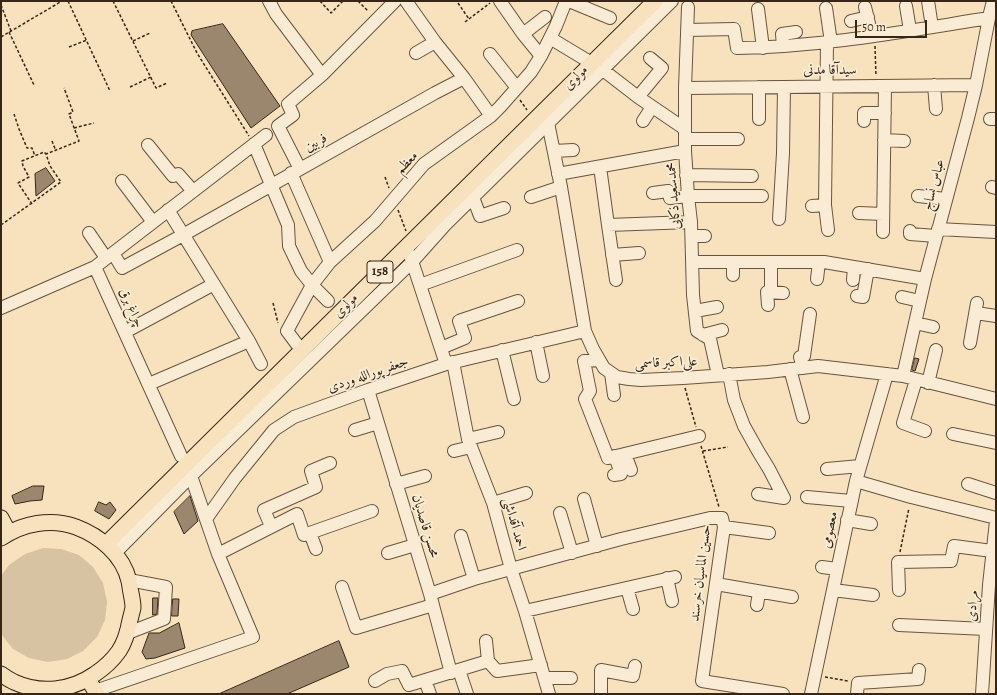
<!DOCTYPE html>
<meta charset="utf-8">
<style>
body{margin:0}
#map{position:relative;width:997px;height:695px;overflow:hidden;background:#f7e2bd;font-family:Alegreya,serif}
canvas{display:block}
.frame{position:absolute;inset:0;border:2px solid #382516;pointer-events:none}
.scale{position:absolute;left:855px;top:20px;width:72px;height:18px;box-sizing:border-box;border:2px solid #382516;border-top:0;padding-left:5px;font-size:12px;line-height:14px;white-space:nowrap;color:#382516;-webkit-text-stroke:3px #faecd4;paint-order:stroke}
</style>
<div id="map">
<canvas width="997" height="695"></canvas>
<div class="frame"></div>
<div class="scale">50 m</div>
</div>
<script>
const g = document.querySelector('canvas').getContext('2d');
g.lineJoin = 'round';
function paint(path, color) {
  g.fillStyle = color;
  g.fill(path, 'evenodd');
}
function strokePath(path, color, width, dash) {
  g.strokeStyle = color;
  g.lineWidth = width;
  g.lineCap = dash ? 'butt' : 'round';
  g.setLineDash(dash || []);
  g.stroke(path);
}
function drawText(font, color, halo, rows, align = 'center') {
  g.font = font + ' Alegreya,Amiri,serif';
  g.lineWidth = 3.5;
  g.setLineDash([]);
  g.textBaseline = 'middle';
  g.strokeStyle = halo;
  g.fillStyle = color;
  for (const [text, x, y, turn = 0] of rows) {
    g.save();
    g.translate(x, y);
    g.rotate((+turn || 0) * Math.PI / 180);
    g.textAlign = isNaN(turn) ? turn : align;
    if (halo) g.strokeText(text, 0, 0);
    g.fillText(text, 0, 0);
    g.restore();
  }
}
paint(new Path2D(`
 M43,548l18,1 18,6 14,12 10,16 4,19 -2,18 -8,17 -14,14 -16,8 -19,3 -19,-4 -16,-9 -12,-15v-58l8,-11 16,-11z`), '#d7c2a1');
const building = new Path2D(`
 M223,24l57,82 -29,22 -60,-93 1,-4z
 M46,168l9,13 -19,15 -1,-22z
 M915,358l4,1 -4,12 -3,-1z
 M33,486h11l-2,14 -12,1 -15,3 -3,-8z
 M190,496l8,25 -14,13 -10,-22z
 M99,502l7,3 4,-3 6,8 -7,9 -14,-8z
 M153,598h5l-1,16 -4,1z
 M173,599h6l-1,17h-6z
 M179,623l6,25 -30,10 -9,1 -4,-7 7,-19h10z
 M339,641l10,26 -62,27h-68z`);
paint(building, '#9b876d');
strokePath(building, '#382516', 1);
const minor = new Path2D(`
 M269,1l7,13 46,61
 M406,1l29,41 29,36 27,38
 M500,1l23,33 18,22
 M569,1l41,17
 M928,1l4,26
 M906,6l4,24
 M688,7l-3,81v63l3,45 3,26 2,73 4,36 13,8 8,36
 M865,7l7,29
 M826,8l5,34
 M758,9l5,39
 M851,21l17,-4
 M687,30l47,-1 3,19c85,-1 169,-17 252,-30
 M523,34l22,-17
 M550,38l53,32 35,27 47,32
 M783,46l-1,-12 14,-2
 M416,53l19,-11
 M490,54l27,34
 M934,85l2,24
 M685,88l291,-3
 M638,97l24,-29 -12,-10
 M547,118l14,69 24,144 8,18 11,19 13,9 12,2 12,1 42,-2 85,-6 50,-6 85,10 93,23
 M759,119v-32
 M990,119h6
 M643,121l9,-14
 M864,121v-8h21
 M685,139h53
 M884,140l20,1
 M254,144l34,81 1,21 12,25 11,14 16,16
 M148,145l25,31 5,-2 15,17
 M554,151l19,-1
 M600,167l8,58 83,-3
 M300,169l-22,-43 15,-11 -5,-11 34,-29 73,-74
 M291,173l39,89
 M558,174l127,-23
 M686,175l66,1
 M122,181l31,41
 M992,187l4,1
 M471,192l9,24 24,-8
 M653,193l15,-2 2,7 18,-2h74
 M918,196l28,3
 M531,197l30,-10
 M825,205l2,-162
 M812,206l13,-1 3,25
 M168,210l81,131 12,23
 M859,213l24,1
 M779,219l4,-66 1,-66
 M608,225l8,55
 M938,229l58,3
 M910,231v3l26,2
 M883,232l2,-146
 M89,233l17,25
 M692,236h13
 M113,253l9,15 61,-33 252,-142 29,-15
 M410,255l36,109
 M612,255l27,-2
 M693,262h131l101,17
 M733,262v13
 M95,267l171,-132
 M817,279l2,-17
 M853,280l1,-13
 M420,285l97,-35
 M771,293v-31
 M857,296l6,1 5,-28
 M902,297l18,4
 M768,305l-1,-13 16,1
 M1,308l94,-41 86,189
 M695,311l22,-4
 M976,313l20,3
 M915,323l18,4
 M125,332l89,-48
 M703,335l19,-5
 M536,342l7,34
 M970,343l7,-40
 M441,348l24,-10 -6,-17 59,-20
 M502,350l12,49
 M302,351l-15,-20 25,-46 18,-23 45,-41 49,-57 67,-48 9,-9 31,-35 10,-16 15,-30 10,-25
 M599,360l-15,1 6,30 -5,8 23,59 91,-22
 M453,362l15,77 25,64 18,66 14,42 24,83
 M803,368l-3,-11 4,-1 6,-42
 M790,369l13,48
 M611,373l3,22
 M729,374l5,26 10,26 14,25 11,18 15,29 -26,-4
 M903,376l22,-97 43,-161 8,-33 14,-72 3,-12
 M916,380l-13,43 22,8
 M928,383l8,-33
 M149,384l100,-43
 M368,390l62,204 21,79
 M355,430l23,-7
 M953,434l43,9
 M468,439l30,-7
 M454,451l17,-4
 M625,454l6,16
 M827,469l33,-3
 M614,475l7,-1 -6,-18
 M856,481l55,16 85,21
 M396,484l29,-8
 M968,484l28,9
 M807,497l44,4
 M584,499l13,47
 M493,503l33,-10
 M560,513l12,40
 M206,519l29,-41 39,-48 20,-13 74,-27 78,-26 139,-33
 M847,520l24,4
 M271,526l-7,-16 52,-23 -5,-16 19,-8
 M724,527l45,6
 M310,533l6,16
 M461,536l13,43
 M115,553l76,-77 221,-214 33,-37 227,-224
 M388,553l27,-8
 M218,554l79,-40 7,21 68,-24
 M822,567l15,2
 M667,578l5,23
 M716,584l76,13
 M342,587l14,41 77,-23
 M627,588l6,21
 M833,590l40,5
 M899,590l-1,-28 53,-1 3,-15 38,5
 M430,594l44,-15 147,-40 89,-21h12l2,9 -22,154 81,13
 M757,605l2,-13
 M525,611l150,-34
 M899,625l87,4
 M128,633l36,-14 2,-32 -37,-7
 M486,641l2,20
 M459,670l8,24
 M545,678h26
 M425,680l5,14
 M375,681l12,-7 15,-3 7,14 79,-24 9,10 44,-6
 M95,691l158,-54 -35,-83 -27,-78 -3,-6
 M601,694v-24l32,6 2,-10
 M811,694l45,-213 31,-107
 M857,694l1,-11 60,-4 1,-9
 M982,694l7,-109 7,-64`);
const major = new Path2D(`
 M1,518l8,15
 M1,538c22,-15 50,-20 75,-11 24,9 47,28 53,54 1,4 1,8 2,12 1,5 2,11 2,15 -1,4 -2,8 -3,12 -2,11 -5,22 -11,31 -7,10 -15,17 -24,23 -24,17 -55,20 -81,8 -4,-2 -9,-5 -13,-8
 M106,544l549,-543
 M88,679l9,15`);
strokePath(minor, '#685440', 14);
strokePath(major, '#382516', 17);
strokePath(new Path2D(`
 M68,1l42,90
 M113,1l43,87 11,-5
 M171,1l26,52 52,83
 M320,1l11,12 12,-12
 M358,1l10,10
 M458,3l11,16
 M1,5l10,26
 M465,22l25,-19
 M9,32l25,53
 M1,37l61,-36
 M133,41l17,-8
 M875,46l1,30
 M69,47l18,-7
 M130,87l21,-10
 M520,100l7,10
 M14,114l5,15 8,19h5l3,8
 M74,128l20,-5
 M52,141l4,10
 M385,177l4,11
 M32,204l-14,-21 11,-6 -6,-11 -1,-5 22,-9 2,2
 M398,210l8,21
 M1,225l60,-43 -11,-16 -4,-12 33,-13 -10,-27 4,-2 -9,-24
 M273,303l5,20
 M685,388l11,39
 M701,446l18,61
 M703,451l25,-4
 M900,552l9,-44
 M825,677l23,4`), '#382516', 1.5, [3, 2]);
strokePath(minor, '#faecd4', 12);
strokePath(major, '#f7e2bd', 15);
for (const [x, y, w] of [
 [380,272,26]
]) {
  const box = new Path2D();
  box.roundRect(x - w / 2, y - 11, w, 22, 3);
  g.fillStyle = '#faecd4';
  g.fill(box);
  strokePath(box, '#382516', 1);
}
drawText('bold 13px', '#382516', null, [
 ["158",380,272]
]);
drawText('14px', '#382516', '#faecd4', [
 ["سیدآقا مدنی",830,71],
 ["مولوی",576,78,-45],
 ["فربین",316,143,-29],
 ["معظم",407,163,-46],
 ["عباس نساج",934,185,-75],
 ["محمدسعید ذکایی",674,196,-94],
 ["مولوی",346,306,-45],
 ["چراغ برق",131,308,65],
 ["علی‌اکبر قاسمی",666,363,-2],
 ["جعفر پورالله وردی",368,375,-19],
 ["احمد آقداشی",514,524,74],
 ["محسن قاصدیان",425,526,73],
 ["معصومی",830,530,-78],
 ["حسین الماسیان خرسند",701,573,-83],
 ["مرادی",973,606,-86]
]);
</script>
